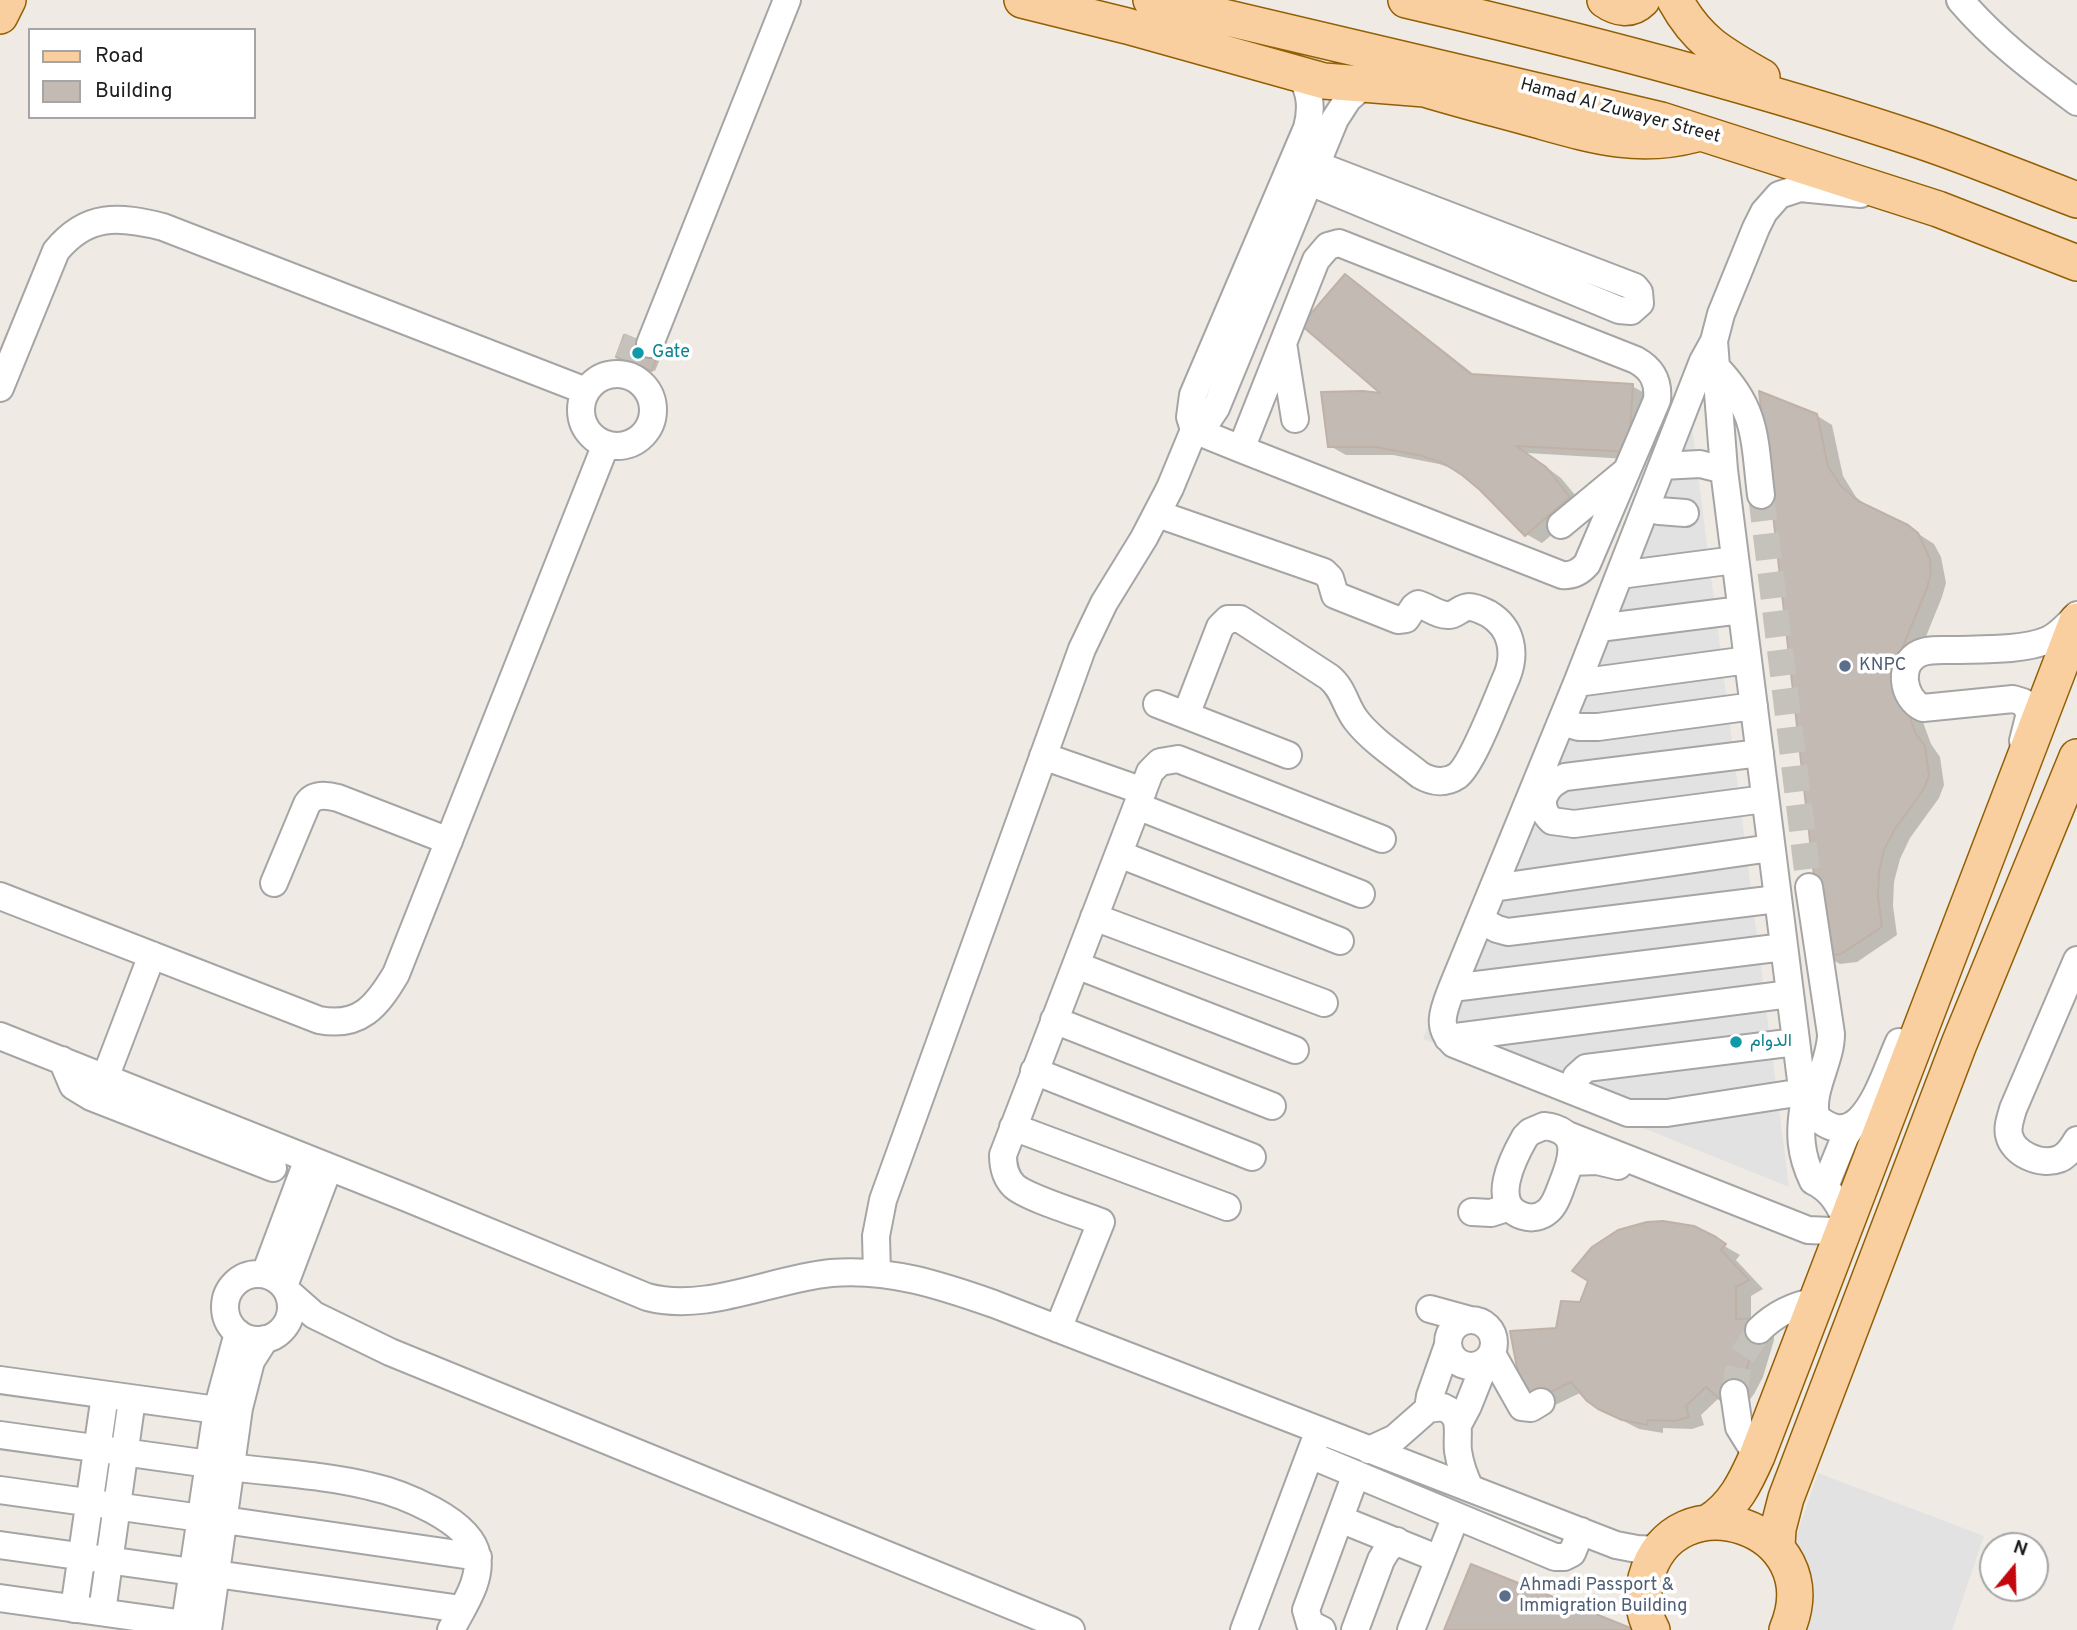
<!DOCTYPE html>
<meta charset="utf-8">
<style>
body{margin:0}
#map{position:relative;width:2077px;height:1630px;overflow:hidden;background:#efebe4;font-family:Overpass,sans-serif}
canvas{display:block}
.legend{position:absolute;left:28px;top:28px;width:228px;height:91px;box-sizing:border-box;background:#fff;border:2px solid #a5a5a5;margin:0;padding:9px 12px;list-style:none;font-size:21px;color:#1e1e1e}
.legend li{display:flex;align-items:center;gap:14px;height:35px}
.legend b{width:35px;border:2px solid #a5a5a5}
.north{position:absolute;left:1979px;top:1532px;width:70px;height:70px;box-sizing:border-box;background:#fff;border:2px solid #a5a5a5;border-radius:50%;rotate:19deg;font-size:19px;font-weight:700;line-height:28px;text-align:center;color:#1e1e1e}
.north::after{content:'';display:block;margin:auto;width:24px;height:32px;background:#c5070d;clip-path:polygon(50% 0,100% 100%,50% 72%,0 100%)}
</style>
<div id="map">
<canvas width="2077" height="1630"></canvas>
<ul class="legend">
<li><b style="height:9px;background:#f9cf9f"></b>Road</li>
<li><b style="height:19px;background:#c3bab4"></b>Building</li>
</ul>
<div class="north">N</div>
</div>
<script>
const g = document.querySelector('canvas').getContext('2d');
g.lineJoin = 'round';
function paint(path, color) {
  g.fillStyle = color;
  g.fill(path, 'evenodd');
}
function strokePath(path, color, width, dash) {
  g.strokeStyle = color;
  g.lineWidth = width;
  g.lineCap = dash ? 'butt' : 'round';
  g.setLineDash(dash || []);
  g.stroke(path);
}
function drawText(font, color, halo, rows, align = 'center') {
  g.font = font + ' Overpass,Vazirmatn,sans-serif';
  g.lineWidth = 7;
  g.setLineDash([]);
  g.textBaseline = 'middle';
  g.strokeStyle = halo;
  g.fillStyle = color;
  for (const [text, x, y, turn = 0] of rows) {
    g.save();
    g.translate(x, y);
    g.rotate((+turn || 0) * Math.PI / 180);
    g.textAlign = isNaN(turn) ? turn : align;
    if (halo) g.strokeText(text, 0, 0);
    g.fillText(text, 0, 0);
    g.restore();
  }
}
paint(new Path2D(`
 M1688,396l101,791 -366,-148z
 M1818,1473l166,63 -32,94h-153l-7,-82z`), '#e2e2e2');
paint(new Path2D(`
 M1345,277l16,9 115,90 156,10 16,9 -4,65 -117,-7 34,25 24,29 -43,36 -16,-9 -45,-46 -22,-17 -20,-7 -46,-9h-47l-16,-9 55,-50z
 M660,350l3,2 -8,19 -34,-13z
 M1816,415l16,10 11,51 13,21 12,10 40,20 26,17 7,13 5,26 -4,14 -28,69 2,37 15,41 9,13 4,28 -5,13 -29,40 -10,21 -6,23 -1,24 4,29 -40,27 -17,2 -16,-9z
 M1693,1228l47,27 -4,5 27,29 -12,7v24l23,9v11l-11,37 -9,17 -13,17 -21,-14 -19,18 3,10 -12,4 -29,-1v5l-24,-4 -23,-12 -17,-9 -17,-16 -35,17 -15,-9 26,-70 23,-26z`), '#0003');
const building = new Path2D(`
 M1345,274l126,100 162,10 -4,68 -113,-6 30,21 24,30 -45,39 -45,-46 -18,-15 -19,-12 -21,-7 -46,-9h-48l-7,-55 42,-1 17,2 -79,-68z
 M624,335l36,13 -8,23 -36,-14z
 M1759,391l58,23 11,52 13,20 17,15 50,24 10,8 12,26 1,14 -4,15 -28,68 2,37 15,41 9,12 4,29 -5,14 -29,40 -11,21 -5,22 -1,24 4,31 -41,27 -18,2z
 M1663,1221l31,5 22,11 10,7 -5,6 28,30 -13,7v32l23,-1v12l-12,38 -8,18 -14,18 -19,-17 -20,19 3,11 -14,4 -27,-1 -1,5 -25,-5 -24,-11 -11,-8 -16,-19 -41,20 -12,-29 -8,-42 46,-3 5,-27 19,1 8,-21 -16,-10 20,-24 26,-17 29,-8z
 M1471,1564l162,65 -1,1h-188z`);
paint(building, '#c3bab4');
strokePath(building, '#c0b1a7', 2);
strokePath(new Path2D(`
 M627,361l10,-22
 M1761,495l48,392
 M1734,1393l6,-34 19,-29`), '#c5c2bc', 26, [26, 13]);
const minor = new Path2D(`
 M1960,0c34,40 75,71 117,102
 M1288,173l331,137 12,1 9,-8 -1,-11 -4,-5 -318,-122
 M1283,343l12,76
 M1713,343l-10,18 -126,322 -125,305c-8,21 -17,39 2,56l174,69h39l136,-21
 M650,344l137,-344
 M1715,366c43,44 39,73 46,129
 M581 410a36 36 0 1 1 72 0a36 36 0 1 1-72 0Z
 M0,388l56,-137c31,-38 63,-35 107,-24l423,164
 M1194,430l47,19 321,126c11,1 18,-3 25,-11l70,-164c2,-19 -5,-31 -21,-40l-297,-117 -11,3 -12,14 -75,189
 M1194,430l12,-7 10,-15 119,-289 13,-20 16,-14
 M1662,466l38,-2 24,6
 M1647,504l12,7 26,2
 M1158,514l166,58 6,6 5,17 63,25 8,-1 8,-12 4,-3c10,3 21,12 31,11 7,0 12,-8 20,-8 7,0 14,4 20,7 23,14 27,39 18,62 -10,22 -34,88 -50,100 -12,8 -25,6 -37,-1 -21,-17 -48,-34 -64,-55 -11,-14 -12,-31 -27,-43l-89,-58h-12l-8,8 -34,88
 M1561,525l64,-53
 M1620,575l115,-15
 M1599,628l142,-18
 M1577,683l171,-23
 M1157,704l131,51
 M1561,722l18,5h19l156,-21
 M2023,741l7,-28 -7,-11 -10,-3 -90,9c-21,-9 -26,-45 -3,-55 9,-4 22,-3 32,-3 28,-1 70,1 96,-10 11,-5 21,-16 29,-25
 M1760,753l-195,24c-20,8 -31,28 -13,44l22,3 191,-25
 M1043,756l100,35
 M1137,806l224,88
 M1119,854l221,87
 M274,883l33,-79c7,-11 20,-9 31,-6l111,43
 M1809,887l22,147c0,28 -21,56 -15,83
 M1493,888l278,-40
 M0,896l319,124c41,8 58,-14 77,-46l210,-530
 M1094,917l230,86
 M1480,920l17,9 11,3 269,-33
 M2077,960l-64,149c-2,8 -6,17 -4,26 4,19 32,31 50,24 8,-3 14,-12 18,-19
 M1076,965l219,85
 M1452,988l332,-41
 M1054,1020l218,86
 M0,1036l407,162 240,99c59,16 124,-18 184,-24 57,-5 109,12 163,31l622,241 21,4 22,1
 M1448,1038l342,-44
 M62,1060l11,26 18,11 182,71
 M1034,1071l218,86
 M105,1078l47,-123
 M1573,1091l3,-14 10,-9 210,-26
 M1804,1104c54,67 77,-22 95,-62
 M1544,1126c37,4 29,31 19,56 -4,10 -7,22 -15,29 -7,6 -16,8 -25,5 -34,-11 -10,-58 2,-79l5,-5z
 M1013,1127l214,80
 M1565,1134l243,96 23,1 16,-6c-6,-20 -16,-36 -34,-44 -13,-27 -14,-48 -9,-77l-80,-634 -10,-129 7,-27 35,-86 8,-16 15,-17 21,-7 61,6
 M1571,1162l26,-1 21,5
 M1825,1186l20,-49 7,-11
 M1472,1212l19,1 19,-6
 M877,1273l-1,-37 7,-36 199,-551 22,-46 40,-65 26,-50 24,-58 -4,-13 3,-22 114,-267c5,-19 4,-35 -6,-52
 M225 1307a33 33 0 1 1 66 0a33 33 0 1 1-66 0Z
 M265,1274l43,-115
 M284,1286l45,-119
 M288,1292l26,23 76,37 681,278
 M1430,1309l40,11
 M1448 1343a23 23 0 1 1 46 0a23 23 0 1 1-46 0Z
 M1058,1329l43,-107c-20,-8 -74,-24 -87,-36 -9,-9 -11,-19 -11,-31l147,-383 10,-10 18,-3 204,80
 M1759,1330c17,-17 35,-25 58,-29
 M1492,1354l30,53 9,1 10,-6
 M0,1380l217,30
 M1734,1393l5,34 18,29
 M1428,1409l2,-13 18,-51
 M1459,1423l9,-17 18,-45
 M0,1435l209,29
 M1369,1450l26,-12 33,-29 15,-2c21,9 13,25 15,44 2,13 6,25 12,37
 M1310,1455l245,102h9l8,-4 9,-22
 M231,1467c45,6 93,8 138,19 32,7 102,34 108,70 5,25 -15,52 -26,74
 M0,1490l201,28
 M1340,1519l99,40
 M224,1520l254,37
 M0,1545l193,27
 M216,1574l245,35
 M0,1598l185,26
 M74,1609l31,-214
 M102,1612l30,-213
 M184,1630l33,-220 21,-77
 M208,1630l31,-222 12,-47 14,-22
 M1244,1630l72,-192
 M1322,1630l-12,-6 -4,-14 50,-136
 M1355,1630l26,-70 6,-10 10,-9
 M1411,1630l45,-114`);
const major = new Path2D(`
 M1022,0l105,26 197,55 101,8c36,11 72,20 108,30 58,16 104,31 163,15
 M1151,0l510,120 277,89 139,54
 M1406,0c173,40 344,84 512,140 54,18 106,40 159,60
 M1605,0c13,9 26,11 37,0
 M1675,0c23,42 47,54 87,77
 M0,16l8,-16
 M1709,1522c25,-16 36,-39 48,-66l320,-835
 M1777,1546l1,-17 8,-31 173,-454 118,-287
 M1652,1630c-9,-16 -10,-35 -6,-52 27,-102 185,-52 141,52`);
strokePath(minor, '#a5a5a5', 30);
strokePath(major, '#935f05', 38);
strokePath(minor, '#fff', 26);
strokePath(major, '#f9cf9f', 35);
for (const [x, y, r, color] of [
 [638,353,7,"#0f9aa8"],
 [1845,666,7,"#5c6f8a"],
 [1736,1042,7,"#0f9aa8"],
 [1505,1596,7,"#5c6f8a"]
]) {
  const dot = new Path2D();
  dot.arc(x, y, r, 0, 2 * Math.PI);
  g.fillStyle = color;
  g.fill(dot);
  strokePath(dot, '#fff', 2.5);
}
drawText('18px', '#1e1e1e', '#fff', [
 ["Hamad Al Zuwayer Street",1620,112,15]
]);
drawText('18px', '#0d838f', '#fff', [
 ["Gate",652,353],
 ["الدوام",1750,1042]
], 'left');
drawText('18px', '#4e5e75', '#fff', [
 ["KNPC",1859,666],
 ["Ahmadi Passport &",1519,1586],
 ["Immigration Building",1519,1607]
], 'left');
</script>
